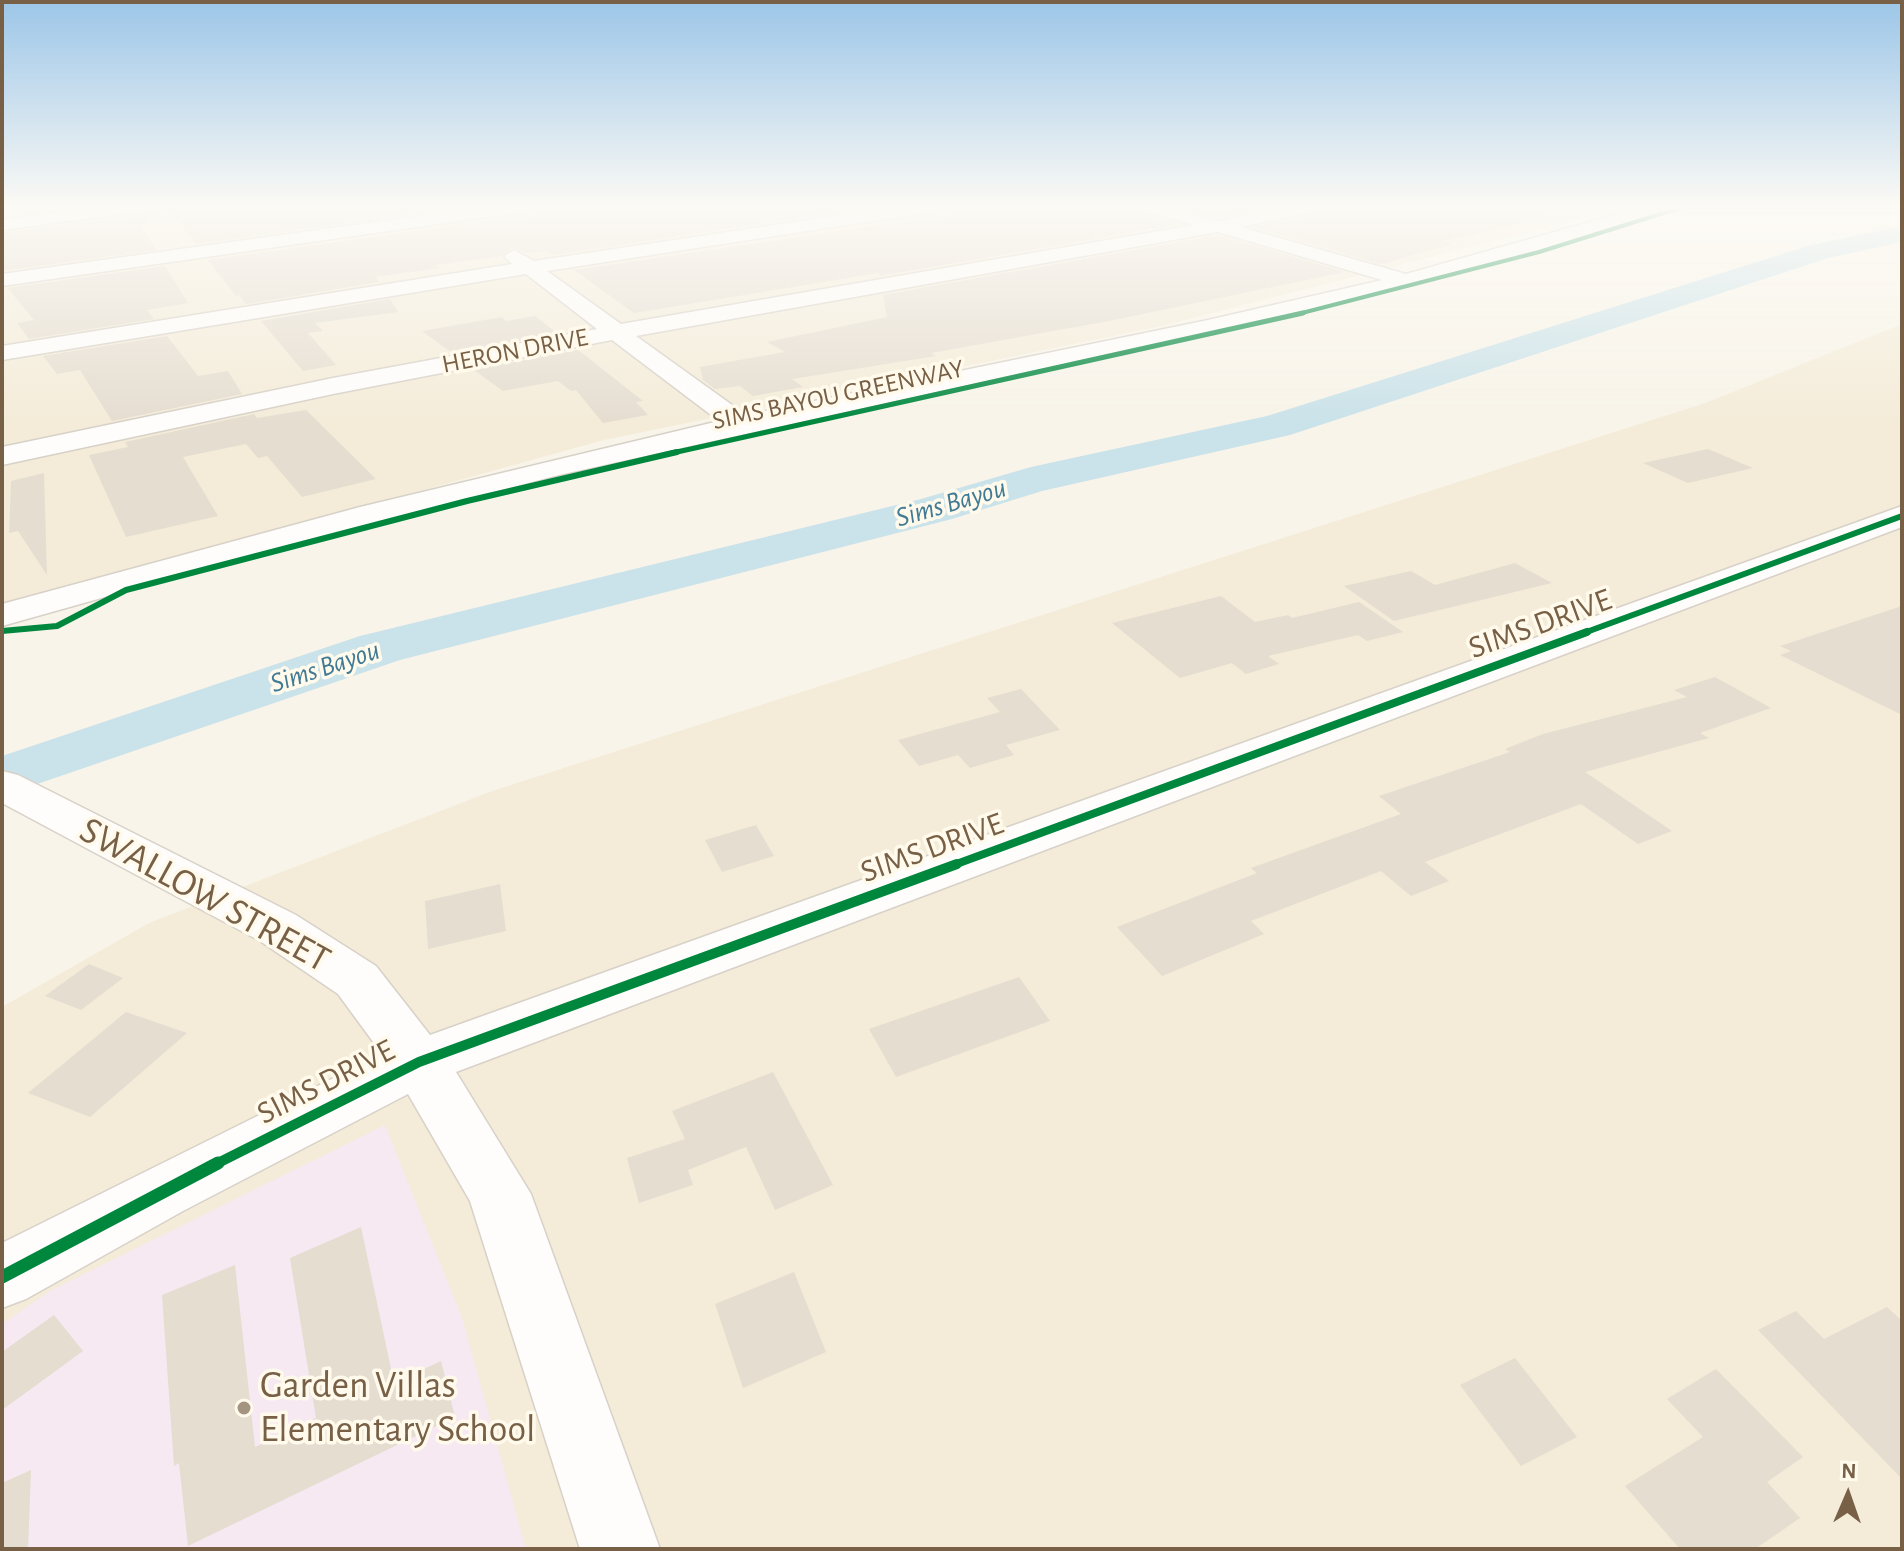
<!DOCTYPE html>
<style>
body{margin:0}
#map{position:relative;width:1904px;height:1551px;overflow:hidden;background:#f8f4e9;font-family:"Alegreya Sans",sans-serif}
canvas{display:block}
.frame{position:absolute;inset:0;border:4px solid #786047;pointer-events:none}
.north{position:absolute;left:1808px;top:1455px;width:80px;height:80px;-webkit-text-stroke:6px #fffaeb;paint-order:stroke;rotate:2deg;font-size:22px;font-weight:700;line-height:32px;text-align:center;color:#786047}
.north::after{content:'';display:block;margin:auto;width:28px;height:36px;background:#786047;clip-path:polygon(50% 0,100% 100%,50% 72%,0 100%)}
</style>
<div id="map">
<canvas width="1904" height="1551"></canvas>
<div class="frame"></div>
<div class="north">N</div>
</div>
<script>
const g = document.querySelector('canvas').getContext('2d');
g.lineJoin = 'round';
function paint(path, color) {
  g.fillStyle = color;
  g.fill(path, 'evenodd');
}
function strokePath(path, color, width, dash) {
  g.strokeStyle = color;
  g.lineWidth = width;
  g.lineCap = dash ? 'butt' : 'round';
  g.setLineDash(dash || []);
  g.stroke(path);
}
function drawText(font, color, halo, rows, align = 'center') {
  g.font = font + ' "Alegreya Sans",sans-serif';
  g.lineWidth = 7;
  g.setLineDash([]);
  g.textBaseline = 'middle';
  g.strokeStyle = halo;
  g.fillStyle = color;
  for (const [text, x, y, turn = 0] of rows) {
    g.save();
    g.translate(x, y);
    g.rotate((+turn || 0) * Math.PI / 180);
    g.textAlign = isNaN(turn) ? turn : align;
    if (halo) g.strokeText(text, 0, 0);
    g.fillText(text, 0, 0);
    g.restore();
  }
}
paint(new Path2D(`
 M2,206h1628l-468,120 -558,114 -602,167z
 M1902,324v1225h-1900v-542l147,-84 346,-133 1210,-387z`), '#f4ecd9');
paint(new Path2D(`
 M385,1125l77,193 64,231h-524v-225l48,-33z`), '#f6e9f2');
paint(new Path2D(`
 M1902,226v16l-74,16 -538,177 -248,56 -90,28 -552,141 -398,136v-40l358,-120 561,-137 110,-32 236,-51 544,-171z`), '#cae2e9');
paint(new Path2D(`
 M156,206h245l4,9 -209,29 -28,-36 -27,18 15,24 -154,21v-38l143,-19z
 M596,206h258l5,3 -305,46 -6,-4 -22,2 -14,-6 -11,9 -66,9 4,3 -63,9 3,5 -133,22 -7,-9 -3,1 -28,-36z
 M977,206h131l72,18 -300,52 -1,-3 -245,40 -60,-43 402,-59z
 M1208,206h65l-54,12 -29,-8z
 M1324,206h221l1,13 -103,22 9,3 -71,20 -128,-37 67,-14z
 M1218,235l127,37 -236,49 -178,32 5,3 -144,23 11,8 -50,9 -13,-10 -25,3 -12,-9 -3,-13 85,-15 -18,-10 120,-25 -4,-22z
 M165,266l23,37 -41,7 7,9 -125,20 -12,-16 17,-3 -26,-32z
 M390,299l8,13 -83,11 8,8 -15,2 28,32 -33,6 -42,-50z
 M535,316l22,17 -105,20 -30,-22 80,-14 4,4z
 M167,336l31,40 30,-5 14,23 -130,27 -32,-51 -23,4 -14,-18z
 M578,350l65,51 -7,1 12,13 -45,8 -27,-33 -5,1 -13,-10 -55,10 -29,-21z
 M306,410l70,69 -74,18 -35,-41 -9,2 -12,-14 -63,13 35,59 -92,21 -37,-82 39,-8 -3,-5 129,-28 3,4z
 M1708,449l45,19 -65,15 -45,-20z
 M44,473l3,102 -29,-44 -9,2 2,-52z
 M1515,563l37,20 -158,38 -50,-35 67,-15 24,14z
 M1221,596l34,26 33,-7 4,3 67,-16 44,30 -36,9 -9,-6 -90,21 11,8 -33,10 -14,-11 -52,15 -68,-55z
 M1902,606v109l-122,-60 11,-4 -11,-5z
 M1715,677l56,31 -71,25 9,5 -124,34 87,59 -34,13 -57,-40 -156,58 24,19 -38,15 -30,-25 -130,50 13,13 -102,42 -45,-49 140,-54 -6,-5 150,-54 -22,-18 131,-44 -5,-3 38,-15 144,-37 -13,-7z
 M1021,689l39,41 -54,15 8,10 -44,13 -12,-13 -39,11 -21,-26 102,-28 -13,-14z
 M756,825l18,31 -52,16 -17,-32z
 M500,884l6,47 -78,18 -3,-48z
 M89,964l34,14 -42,32 -36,-14z
 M1019,977l31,44 -154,56 -27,-48z
 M126,1012l61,21 -97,84 -62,-24z
 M773,1072l60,113 -58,25 -29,-63 -58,23 5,15 -54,18 -12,-45 58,-19 -13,-28z
 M361,1227l33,156 47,-22 14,56 -267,129 -9,-83 -5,3 -12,-171 73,-30 20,182 61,-29 -26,-160z
 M794,1272l32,80 -83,36 -28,-84z
 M1887,1307l15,14v158l-144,-149 38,-19 28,28z
 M54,1315l29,36 -81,59v-58z
 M1515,1358l62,79 -56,29 -61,-81z
 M1716,1369l87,88 -36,25 33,36 -45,31h-75l-55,-63 78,-49 -36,-38z
 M31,1470l-3,79h-26v-66z`), '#e5ddd0');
const minor = new Path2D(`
 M103,206h50l-8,5 -143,19v-10z
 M489,206h48l-8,5 -527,75v-12z
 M901,206h44l-8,5 -390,60 74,53 573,-99 -54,-15 -2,-4h28l53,15 69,-15h33l-2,4 -78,17 165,47 240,-68h27l-2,4 -112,35 -236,62 -764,168 -269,70 -288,81v-22l358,-97 359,-86 -107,-81 -279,54 -331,71v-18l331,-69 264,-49 -71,-55 -524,86v-14l510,-82 -8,-8 10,-6 20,11zM1218,232l164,48 -174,40 -462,95 -110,-79z
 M1902,506v21l-1446,545 75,122 129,355h-80l-110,-348 -62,-107 -225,117 -157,88 -24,9v-65l380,-189 -44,-60 -78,-53 -258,-138v-32l16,4 278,140 80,51 54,69z`);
strokePath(minor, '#d7d1c8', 3);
paint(minor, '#fefdfc');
strokePath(new Path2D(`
 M1294,315l245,-63 147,-46`), '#00873e', 4);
strokePath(new Path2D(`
 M668,454l635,-141`), '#00873e', 5);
strokePath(new Path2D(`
 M2,631l55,-5 69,-36 341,-89 210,-49
 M1581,634l321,-118`), '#00873e', 6);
strokePath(new Path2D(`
 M951,866l636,-234`), '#00873e', 8);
strokePath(new Path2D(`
 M214,1165l205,-103 538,-198`), '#00873e', 10);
strokePath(new Path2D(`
 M2,1277l216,-114`), '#00873e', 13);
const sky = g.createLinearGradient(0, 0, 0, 423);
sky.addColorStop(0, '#9cc6e8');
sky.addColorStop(0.49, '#fcfaf5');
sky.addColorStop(1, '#fcfaf500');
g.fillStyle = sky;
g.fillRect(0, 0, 1904, 423);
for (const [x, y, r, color] of [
 [244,1408,8,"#a59480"]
]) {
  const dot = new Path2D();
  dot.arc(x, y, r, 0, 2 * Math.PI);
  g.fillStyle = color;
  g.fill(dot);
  strokePath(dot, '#fffaeb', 3);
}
drawText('26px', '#786047', '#fffaeb', [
 ["HERON DRIVE",515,351,-11],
 ["SIMS BAYOU GREENWAY",838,395,-12]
]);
drawText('italic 28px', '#417a95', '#fffaeb', [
 ["Sims Bayou",951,503,-16],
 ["Sims Bayou",325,667,-18]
]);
drawText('32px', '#786047', '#fffaeb', [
 ["SIMS DRIVE",1540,624,-20],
 ["SIMS DRIVE",932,848,-20],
 ["SIMS DRIVE",326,1082,-27]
]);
drawText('38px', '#786047', '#fffaeb', [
 ["SWALLOW STREET",205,895,29]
]);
drawText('38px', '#786047', '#fffaeb', [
 ["Garden Villas",260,1386],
 ["Elementary School",260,1430]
], 'left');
</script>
